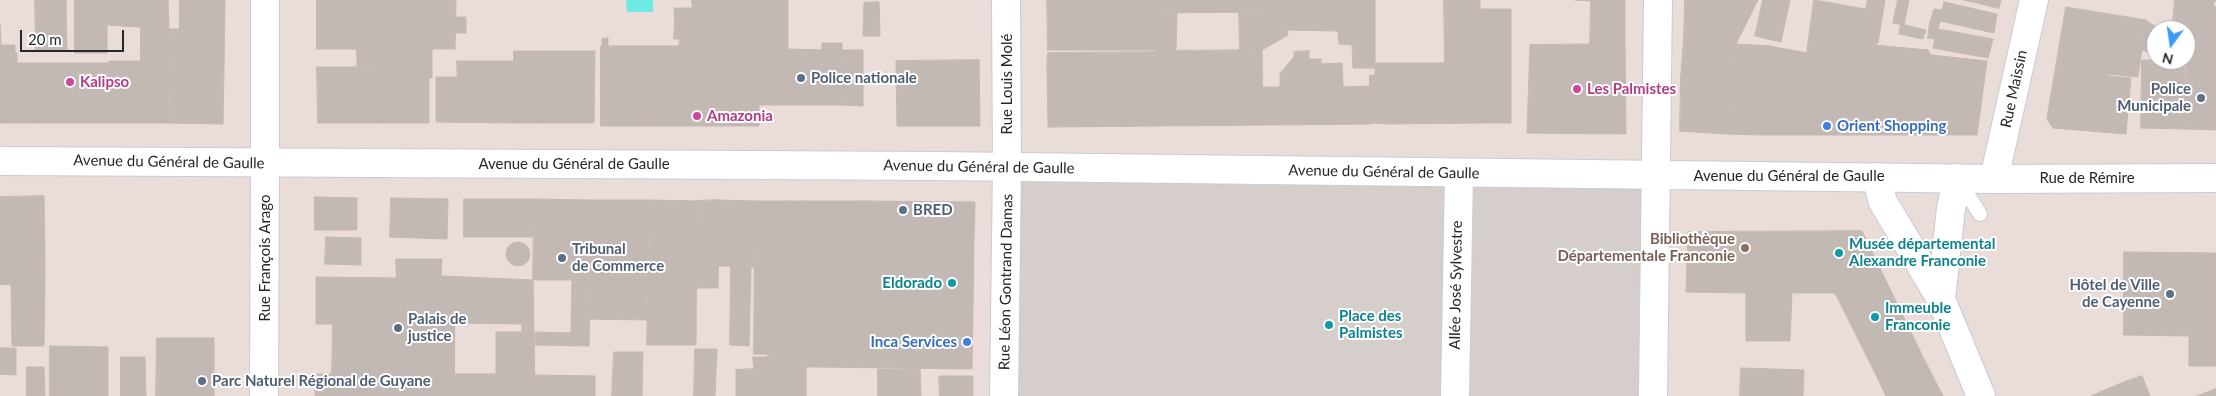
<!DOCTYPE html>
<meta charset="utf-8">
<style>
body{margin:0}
#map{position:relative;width:2216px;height:396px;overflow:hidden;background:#eadcd8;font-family:Lato,sans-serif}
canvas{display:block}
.north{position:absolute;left:2146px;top:20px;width:50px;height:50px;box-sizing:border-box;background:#fff;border:1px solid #a9a9a9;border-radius:50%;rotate:194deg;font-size:14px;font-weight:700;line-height:20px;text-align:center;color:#272727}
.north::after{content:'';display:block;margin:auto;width:18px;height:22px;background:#399df6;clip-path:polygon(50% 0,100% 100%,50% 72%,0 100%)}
.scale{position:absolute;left:20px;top:30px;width:104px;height:22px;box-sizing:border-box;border:2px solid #272727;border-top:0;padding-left:6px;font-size:15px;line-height:18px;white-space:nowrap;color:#272727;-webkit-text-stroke:4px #fff;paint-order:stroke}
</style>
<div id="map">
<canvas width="2216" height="396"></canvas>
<div class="north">N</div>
<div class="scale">20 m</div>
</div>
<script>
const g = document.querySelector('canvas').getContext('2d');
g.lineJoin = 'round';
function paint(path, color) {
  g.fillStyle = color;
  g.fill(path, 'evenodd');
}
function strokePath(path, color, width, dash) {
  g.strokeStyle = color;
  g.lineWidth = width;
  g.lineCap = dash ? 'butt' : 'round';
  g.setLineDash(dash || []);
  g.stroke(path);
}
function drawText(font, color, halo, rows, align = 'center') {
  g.font = font + ' Lato,sans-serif';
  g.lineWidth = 4;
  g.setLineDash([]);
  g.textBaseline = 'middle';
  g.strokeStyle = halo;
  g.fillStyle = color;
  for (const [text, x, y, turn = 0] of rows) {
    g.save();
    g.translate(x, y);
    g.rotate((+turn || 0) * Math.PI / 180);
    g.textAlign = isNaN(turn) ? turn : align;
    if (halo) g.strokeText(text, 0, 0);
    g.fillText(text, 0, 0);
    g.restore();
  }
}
paint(new Path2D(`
 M1007,167l650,8 -4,221h-649z`), '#d6cecb');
paint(new Path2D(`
 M626,0h27v12h-26z`), '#6cebe2');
const building = new Path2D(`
 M35,0h31l1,51h-31z
 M75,0h32v53h-32z
 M107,0h61l1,29 -62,-4z
 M180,0h45l-1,67 -56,-1 1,-37h10z
 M317,0h60v49h-60z
 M377,0h55v78h-3v45h-52z
 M433,0h23l-1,49h-22z
 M692,0h67v126h-112v-80h65v-7h-32l-1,-18h-4l-1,-13h18z
 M759,0h29v49l34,1v-7h20v62h-83z
 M1047,0h83l1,50h-83z
 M1130,0h26v50h-25z
 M1156,0h107v12l-107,1z
 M1263,0h112v68h-22l-1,-23 -13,-1 -1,-13 -51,-1 1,5 -26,15z
 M1444,0h14v63h-13z
 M1458,0h22v123l-93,1v-54l-7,1v4h-5v-12h83z
 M1575,0h50v1h-34z
 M1685,0h73l-22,44 -52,-5z
 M1763,0h27l-9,42 -26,-6z
 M1814,0l69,12 -5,31 -4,2 -3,28 -7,-1 -3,63h-65z
 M1868,0h17l-2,12 -17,-3z
 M1898,0h11l-5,25 -11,-2z
 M1964,0h37l-2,8z
 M2175,0h41l-3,4 3,3v39l-29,-1 -1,-15h-14z
 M1591,1h34v44l-35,-1z
 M879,2l1,34h-17l1,-33z
 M1944,2l53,12 -3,19 -54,-12 -1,4 -9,-2 4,-14 8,1z
 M2066,7l80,13 -8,57 -29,-3v2l22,2 -5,56 -73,-6 -6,-9z
 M1480,9h31v114h-31z
 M1239,12h24l-1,38h-22z
 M1156,13h21l-1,38 -20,-1z
 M456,17h10v16h-10z
 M2146,20l14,10h-4v24l-15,-4z
 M675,21h4l1,18h-6z
 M1930,23l9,2 -1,4 55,10 -5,19 -55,-10 2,-9 -7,-1z
 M1901,24l25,6 -3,9 -24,-5z
 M0,25l1,20v78h-1z
 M141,28l28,1 -1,94h-59v-62h31z
 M608,38v8h-6v-7z
 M680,39h32v7h-33z
 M1684,39l52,5 -4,38 -51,-5z
 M1590,44l35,1 1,89 -99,-1 3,-88z
 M1736,44l34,2 -9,89 -35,-1z
 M1,45h14v8h-14z
 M1874,45l54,5 3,5 -11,80h-59l3,-63 7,1z
 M2187,45l29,1v84l-31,-1z
 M601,46h46v80h-46z
 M1770,46l37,7 -11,82h-35z
 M356,49h21v5l-20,1z
 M843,50h20v56l-21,-1z
 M1262,50l1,75 -105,1 -2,-75z
 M514,51h24l-1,72h-23z
 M538,51h57l-1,72h-57z
 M1309,51v8h-15v-7z
 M1156,52l2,74 -110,1 -1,-60 10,-1v-8l-7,1v-6z
 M1,53h16v10h21l-1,60h-36z
 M1048,53h2v6l7,-1v8l-10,1z
 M377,54v13l-20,1v-13z
 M1931,55l56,6 -10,74h-57z
 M1295,56l-1,3h27v5l21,-1 1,24 26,-1v38l-89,1v-51z
 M979,60l1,66h-83l-1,-65z
 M2142,60h20v6h23v63l-44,-1z
 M2162,60h24l-1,6h-23z
 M457,61h57v62l-78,-1v-45h21z
 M38,63h71v60h-72z
 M168,66l56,1 -1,57 -55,-1z
 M317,67h60v56h-59z
 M1387,70v54l-13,-1 1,-48h5v-4z
 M1370,75h5l-1,48 -5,1z
 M1681,77l51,5 -6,52 -46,-3z
 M1263,87h17v38h-17z
 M44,196l1,65h-31l-2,12 33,1 -1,72h-32l-1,-62 -11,1v-88z
 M315,197l42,1v32h-42z
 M391,198l57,1 -1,40 -57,-2z
 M464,199h70l-1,38h-69z
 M534,199l57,1 -2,146 -54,-1v-13l36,1 1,-53h-39z
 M591,200h58l-2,105 -58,-1z
 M649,200l48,1 -1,144h-49z
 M719,200l36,1 -1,66 -28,-1v-27l-7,-1z
 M719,200l-1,88h-22l1,-87z
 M755,201h36l-1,108h29l-1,58h-18v-12l-46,-1z
 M791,201h13v5h6v80h52v-33l58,1v-17l54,1 -2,131 -154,-2 1,-58h-29z
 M804,201h28l-1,52h31v33h-52v-80h-6z
 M832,201h31l-1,52h-31z
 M863,201l112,1 -1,36 -54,-1v17l-58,-1z
 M1862,231l61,126 -45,22 -43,-86h-53l-2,48h-34v-48l-60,-1 2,-60z
 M326,237l35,1v27l-36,-1z
 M719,238l7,1v27h-7z
 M506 254a12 12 0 1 1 24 0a12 12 0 1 1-24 0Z
 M2124,252l92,1v113h-27v-30l-65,-1z
 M396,259h46l-1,17 92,4 2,116h-220v-22h26v-50h-25v-47l80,1zM455,323l67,1v8h-26v42h-41z
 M14,261h31v13l-33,-1z
 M731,266h20l-2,80 -19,-1z
 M1782,293h10l-2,48h-10z
 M589,304l58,1v15l-58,-1z
 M333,324h8v50h-9z
 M157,338h57v58h-58z
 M50,346l56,1 -1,49h-55z
 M106,347h2v49h-3z
 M0,348h16v27l-16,-1z
 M695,349h22l-2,47h-21z
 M614,352h29l-1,44h-30z
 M768,354l32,1v12h6v29h-52v-29h14z
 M121,357h24l1,39h-25z
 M753,357h15v10h-14z
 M1923,357l20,39h-57l-8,-17z
 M27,367h17l1,29h-18z
 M1741,368l63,2 -1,26h-63z
 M754,369v27h-18v-26z
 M878,369h42l1,27h-43z
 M535,375l60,1v20h-60z
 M939,376h34v20h-33z
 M2142,376l8,20h-17l-6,-15z
 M2127,381l6,15h-42z
 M2216,389v7h-19z`);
paint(building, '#c2b8b4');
strokePath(building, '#c5b8b3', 1);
const lane = new Path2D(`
 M1958,179l22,35`);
const street = new Path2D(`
 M1876,177l7,25 58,97 40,97
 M1994,179l40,-179
 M1941,299l10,-91 7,-30
 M264,396l1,-233
 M1004,396l3,-229 -1,-167
 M1455,396l4,-223`);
const secondary = new Path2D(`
 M265,0v163
 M0,161l937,5 1057,13 222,-1
 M1653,396l5,-396`);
strokePath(lane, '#c4cdd5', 16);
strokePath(street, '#c4cdd5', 30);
strokePath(secondary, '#c4cdd5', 30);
strokePath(lane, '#fff', 14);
strokePath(street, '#fff', 28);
strokePath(secondary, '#fff', 28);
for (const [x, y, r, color] of [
 [801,78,5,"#5c6f8a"],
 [70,82,5,"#d1479c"],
 [1577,89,5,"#d1479c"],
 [2201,98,5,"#5c6f8a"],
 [697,116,5,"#d1479c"],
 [1827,126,5,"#3f7fe0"],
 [903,210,5,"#5c6f8a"],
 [1745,248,5,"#8d6e63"],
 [1839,253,5,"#0f9aa8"],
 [562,258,5,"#5c6f8a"],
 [952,283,5,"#0f9aa8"],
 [2170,294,5,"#5c6f8a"],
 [1875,317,5,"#0f9aa8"],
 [1329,325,5,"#0f9aa8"],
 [398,328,5,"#5c6f8a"],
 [967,342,5,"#3f7fe0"],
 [202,381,5,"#5c6f8a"]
]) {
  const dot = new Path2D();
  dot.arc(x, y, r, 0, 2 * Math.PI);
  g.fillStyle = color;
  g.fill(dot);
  strokePath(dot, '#fff', 2);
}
drawText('bold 15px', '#4e5e75', '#fff', [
 ["Police nationale",811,78],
 ["Police",2191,89,"right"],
 ["Municipale",2191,106,"right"],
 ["BRED",913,210],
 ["Tribunal",572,249],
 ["de Commerce",572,266],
 ["Hôtel de Ville",2160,285,"right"],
 ["de Cayenne",2160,302,"right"],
 ["Palais de",408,319],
 ["justice",408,336],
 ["Parc Naturel Régional de Guyane",212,381]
], 'left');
drawText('bold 15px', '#b23c85', '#fff', [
 ["Kalipso",80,82],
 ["Les Palmistes",1587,89],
 ["Amazonia",707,116]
], 'left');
drawText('15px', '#272727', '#fff', [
 ["Rue Louis Molé",1007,84,-90],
 ["Rue Maissin",2014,89,-78],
 ["Avenue du Général de Gaulle",169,162,1],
 ["Avenue du Général de Gaulle",574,164],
 ["Avenue du Général de Gaulle",979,167,1],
 ["Avenue du Général de Gaulle",1384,172,1],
 ["Avenue du Général de Gaulle",1789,176],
 ["Rue de Rémire",2087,178],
 ["Rue François Arago",265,258,-90],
 ["Rue Léon Gontrand Damas",1006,282,-89],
 ["Allée José Sylvestre",1456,285,-89]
]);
drawText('bold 15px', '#366cbe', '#fff', [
 ["Orient Shopping",1837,126],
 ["Inca Services",957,342,"right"]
], 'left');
drawText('bold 15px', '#785e54', '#fff', [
 ["Bibliothèque",1735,239],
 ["Départementale Franconie",1735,256]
], 'right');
drawText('bold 15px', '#0d838f', '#fff', [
 ["Musée départemental",1849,244],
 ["Alexandre Franconie",1849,261],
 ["Eldorado",942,283,"right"],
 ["Immeuble",1885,308],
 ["Franconie",1885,325],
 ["Place des",1339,316],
 ["Palmistes",1339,333]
], 'left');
</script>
